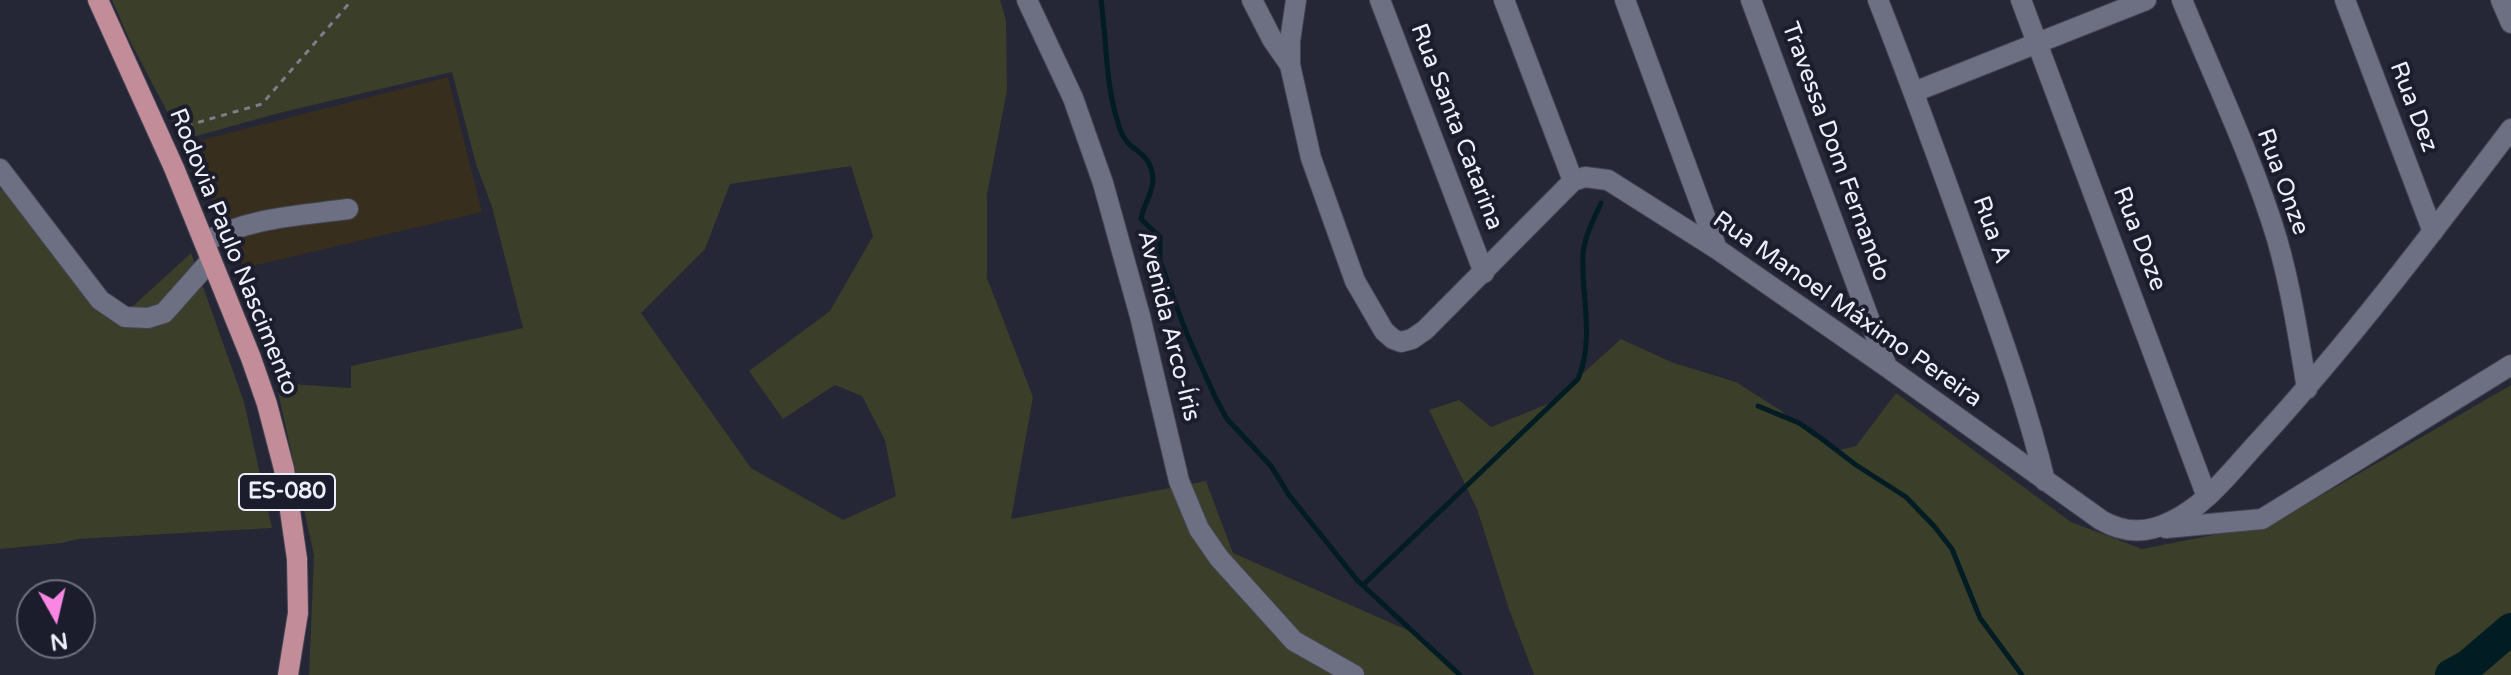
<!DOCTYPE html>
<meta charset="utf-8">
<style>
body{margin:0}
#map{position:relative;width:2511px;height:675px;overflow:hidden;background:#252636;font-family:"Varela Round",sans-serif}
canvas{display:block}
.north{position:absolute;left:16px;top:579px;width:80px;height:80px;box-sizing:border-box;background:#1b1d2c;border:2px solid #6f717e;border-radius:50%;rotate:172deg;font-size:22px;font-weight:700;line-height:32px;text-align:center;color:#eeeffa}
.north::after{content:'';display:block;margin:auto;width:28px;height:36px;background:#fc86e3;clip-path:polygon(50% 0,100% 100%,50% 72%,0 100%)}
</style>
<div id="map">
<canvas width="2511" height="675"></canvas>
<div class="north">N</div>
</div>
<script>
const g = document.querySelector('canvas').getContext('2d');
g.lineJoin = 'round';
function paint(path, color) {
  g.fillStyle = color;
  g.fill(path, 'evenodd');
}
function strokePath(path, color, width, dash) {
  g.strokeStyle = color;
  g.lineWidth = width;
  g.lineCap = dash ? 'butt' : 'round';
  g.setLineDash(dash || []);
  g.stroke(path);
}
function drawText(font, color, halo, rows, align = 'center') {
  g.font = font + ' "Varela Round",sans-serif';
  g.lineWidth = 8;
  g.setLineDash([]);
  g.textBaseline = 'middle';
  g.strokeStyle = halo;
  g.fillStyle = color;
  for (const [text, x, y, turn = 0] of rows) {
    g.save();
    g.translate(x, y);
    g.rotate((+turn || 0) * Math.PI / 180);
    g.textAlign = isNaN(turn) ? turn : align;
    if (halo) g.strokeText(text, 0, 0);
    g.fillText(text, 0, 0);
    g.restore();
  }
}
paint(new Path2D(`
 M448,77l34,135 -238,56 -58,-124z`), '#382e1e');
paint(new Path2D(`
 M112,0h888l6,20 1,70 -20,105v83l46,119 -22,122 195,-38 27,72 190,84 34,38h-1148l5,-120 -38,-172 75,5v-22l172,-38 -31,-121 -16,-43 -24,-92 -173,41 -97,27 -52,-99zM851,166l22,70 -43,75 -81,60 34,48 52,-34 27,11 23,44 11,56 -53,24 -92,-52 -110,-155 64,-64 25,-65z
 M0,189l14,7 107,121 70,-64 53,149 28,126 -195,11 -15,4 -62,6z
 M1621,339l50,23 65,20 44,28 34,27 26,13 16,-4 40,-53 175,129 71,27 132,-26 237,-138v290h-977l-24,-63 -33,-103 -48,-99 30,-10 32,27 59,-24z`), '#3b3e28');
strokePath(new Path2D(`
 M1101,0c6,43 4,87 19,129 8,25 30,19 33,49 1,14 -10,27 -12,41l19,18v24l26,71 30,67 11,20 44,47 18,29 68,85 103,95
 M1758,406l41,17 19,13 38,29 50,32 28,29 18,23 28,69 42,57
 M1363,585l215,-206c17,-40 3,-83 5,-124 1,-18 11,-36 18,-52`), '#011c22', 5);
strokePath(new Path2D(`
 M2451,675l18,-10 42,-36`), '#011c22', 32);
const minor = new Path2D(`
 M1027,0l46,98 30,85 37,133 39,165 20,48 20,29 75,83 60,34
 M1252,0l20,39 18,26 21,93 44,123 29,50 9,8 8,3 11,-3 13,-9 148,-149 12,-4 23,3 109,69 170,118 214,153c22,13 45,14 69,2 37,-17 62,-52 89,-81 90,-98 171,-205 252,-312
 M1380,0l104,273
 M1504,0l69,181
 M1625,0l92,249
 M1751,0l136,367
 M1878,0c34,86 65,172 96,259 26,73 53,146 71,222
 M2021,0l186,497
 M2182,0c32,78 71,159 95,239 14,49 22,100 30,150
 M2345,0l88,232
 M2501,0l10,23
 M1290,65v-24l6,-41
 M1914,92l232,-92
 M0,169l100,131 25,17 23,1 16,-5 47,-53
 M204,242c48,-25 92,-26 144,-33
 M2166,528l96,-9 249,-154`);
const major = new Path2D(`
 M98,0l76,168 77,190 16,46 17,65 13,90 1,54 -10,62`);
strokePath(minor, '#444552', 22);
strokePath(major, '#444552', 22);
strokePath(new Path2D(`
 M175,129l87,-25 90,-104`), '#7c7d8b', 3, [6, 6]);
strokePath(minor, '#6d6f82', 20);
strokePath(major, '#c28c98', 20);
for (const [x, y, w] of [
 [287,492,96]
]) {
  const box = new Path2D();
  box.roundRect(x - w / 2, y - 18, w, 36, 6);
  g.fillStyle = '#1b1d2c';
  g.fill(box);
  strokePath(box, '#eeeffa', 2);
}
drawText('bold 22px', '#eeeffa', null, [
 ["ES-080",287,492]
]);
drawText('24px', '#eeeffa', '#1b1d2c', [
 ["Rua Dez",2413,107,69],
 ["Rua Santa Catarina",1456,127,69],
 ["Travessa Dom Fernando",1835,152,70],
 ["Rua Onze",2282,182,70],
 ["Rua A",1991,230,70],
 ["Rua Doze",2139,239,69],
 ["Rodovia Paulo Nascimento",233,252,68],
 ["Rua Manoel Máximo Pereira",1847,310,35],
 ["Avenida Arco-Íris",1168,326,76]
]);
</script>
